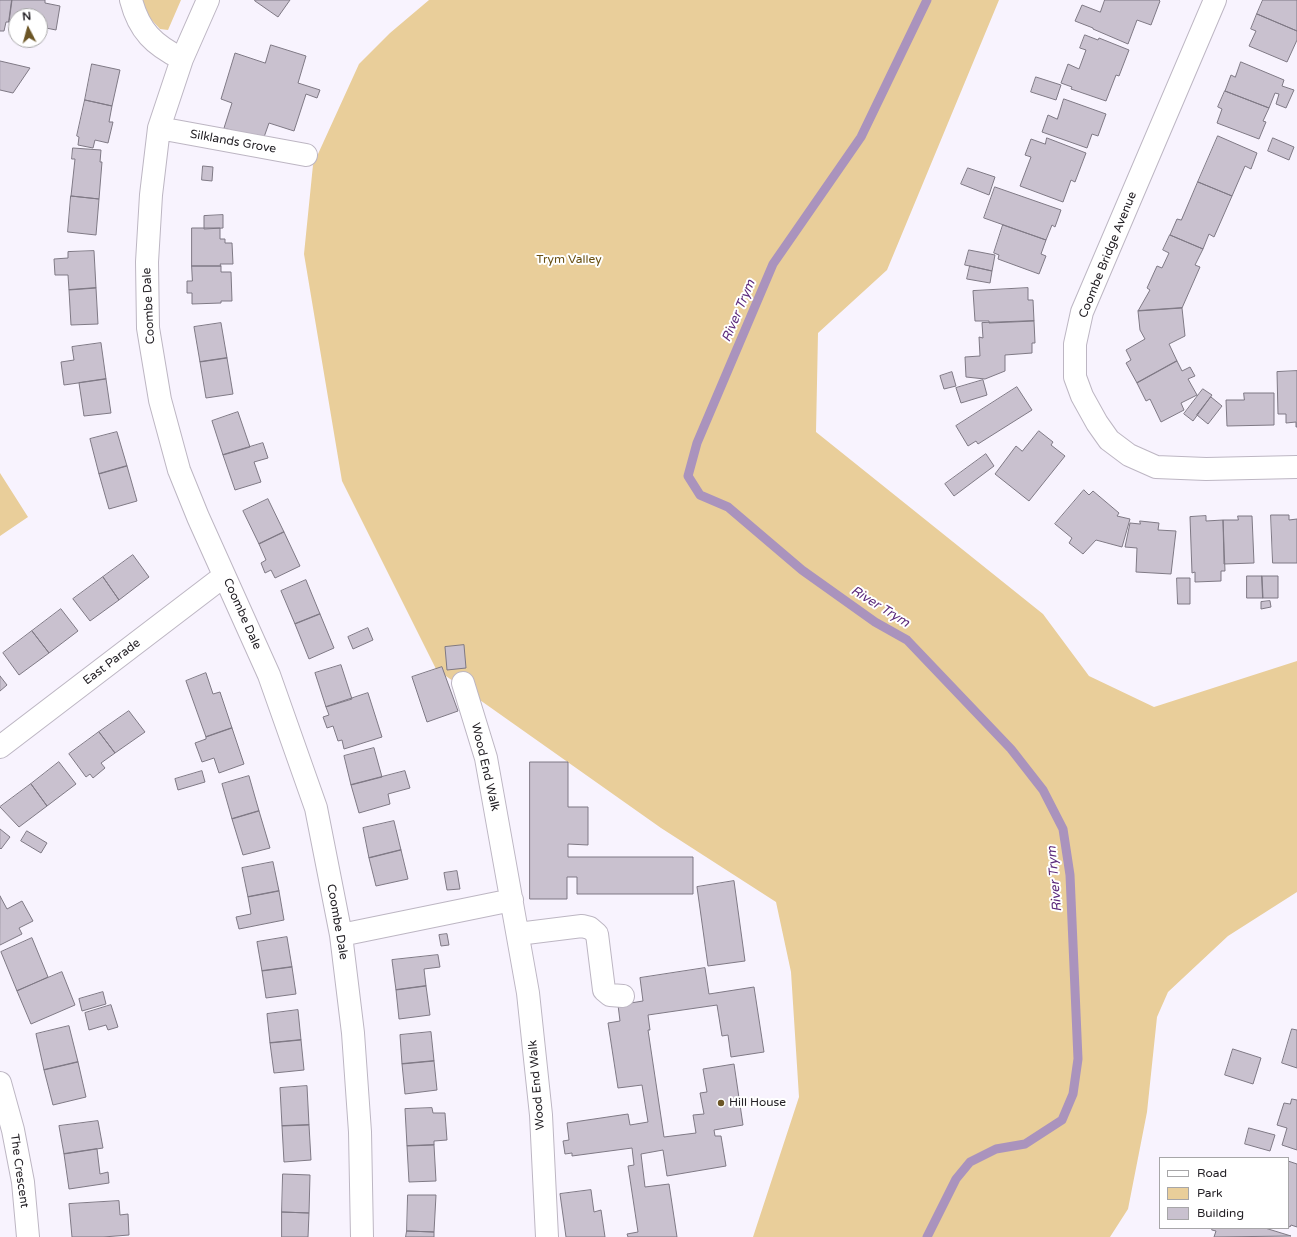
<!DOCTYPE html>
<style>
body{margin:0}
#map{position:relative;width:1297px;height:1237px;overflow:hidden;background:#f8f3fe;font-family:"Varela Round",sans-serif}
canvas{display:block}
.legend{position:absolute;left:1159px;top:1157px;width:130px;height:72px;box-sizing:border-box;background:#fff;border:1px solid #a7a6a8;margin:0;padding:5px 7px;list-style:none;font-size:12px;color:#242126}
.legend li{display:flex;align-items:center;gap:8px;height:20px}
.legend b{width:20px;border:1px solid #a7a6a8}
.north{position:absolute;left:8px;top:8px;width:40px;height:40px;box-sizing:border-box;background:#fff;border:1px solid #a7a6a8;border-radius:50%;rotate:354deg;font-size:11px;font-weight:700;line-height:16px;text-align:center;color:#242126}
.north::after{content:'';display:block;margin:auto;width:14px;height:18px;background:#6b5525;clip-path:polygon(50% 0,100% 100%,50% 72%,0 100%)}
</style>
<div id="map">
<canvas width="1297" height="1237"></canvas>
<ul class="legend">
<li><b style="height:5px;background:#fff"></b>Road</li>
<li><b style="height:11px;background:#e9ce9a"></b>Park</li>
<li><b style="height:11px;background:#c9c1cf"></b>Building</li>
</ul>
<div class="north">N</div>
</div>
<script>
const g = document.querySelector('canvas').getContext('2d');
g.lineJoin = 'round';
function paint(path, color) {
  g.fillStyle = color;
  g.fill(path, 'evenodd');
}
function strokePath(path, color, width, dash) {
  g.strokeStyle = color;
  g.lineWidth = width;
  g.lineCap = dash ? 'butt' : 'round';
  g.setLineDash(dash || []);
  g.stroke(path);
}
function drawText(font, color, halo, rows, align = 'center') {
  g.font = font + ' "Varela Round",sans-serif';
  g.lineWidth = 4;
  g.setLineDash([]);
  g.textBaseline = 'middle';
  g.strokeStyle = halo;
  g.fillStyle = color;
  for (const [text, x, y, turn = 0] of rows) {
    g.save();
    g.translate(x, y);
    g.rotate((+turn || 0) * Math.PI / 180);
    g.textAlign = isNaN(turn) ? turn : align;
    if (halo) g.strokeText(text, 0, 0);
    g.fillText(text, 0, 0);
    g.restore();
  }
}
paint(new Path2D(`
 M141,0h40l-13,30 -8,-1 -12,-13z
 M429,0h570l-112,270 -69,63 -2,99 227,182 46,62 65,31 143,-46v231l-69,44 -60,56 -11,25 -10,95 -19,97 -18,28h-357l46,-140 -8,-125 -15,-70 -115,-74 -225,-159 -94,-188 -38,-227 9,-89 46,-101 31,-31z
 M0,473l28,44 -28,19z`), '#e9ce9a');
strokePath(new Path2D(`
 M927,1237l29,-58 14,-17 26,-13 29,-5 37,-24 11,-26 5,-35 -8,-184 -7,-46 -20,-39 -32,-41 -104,-109 -32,-18 -73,-52 -74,-63 -28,-12 -12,-19 9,-33 76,-179 88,-127 66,-137`), '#aa93bd', 9);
const building = new Path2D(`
 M0,0h12l-3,22h-3l-2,9h-4z
 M12,0h33v3l15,3 -4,24 -15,-3 -1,7v-18h-24v7l-7,-1z
 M255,0h35l-12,17 -23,-16z
 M1105,0h54l1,1 -9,24 -14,-5 -9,24 -35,-15v-1l-18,-7 7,-16 18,7z
 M1263,0h34v31l-40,-17z
 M1257,14l40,17v9l-10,22 -38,-16 7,-15 -5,-2z
 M1085,35l13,5 1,-2 30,12 -10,26 -3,-1 -10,26 -35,-12 1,-2 -11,-4 7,-19 11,5 7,-19 -6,-2z
 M271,45l35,11 -8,27 22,7 -3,8 -11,-4 -12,37 -25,-8 -6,17 -39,-12 8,-25 -11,-4 14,-46 30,10z
 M0,61l30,7 -17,25 -13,-3z
 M1241,62l43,18 -2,6 12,4 -8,18 -10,-4 3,-10 -4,-1 -6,15 -44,-17 6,-16 4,2z
 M92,64l28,6 -8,36 -27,-6z
 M1036,77l25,8 -5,15 -25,-8z
 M1225,91l44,17 -6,13 3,1 -7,17 -42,-16 5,-14 -4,-2z
 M1064,99l42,15 -8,22 -6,-2 -5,14 -45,-16 6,-17 9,4z
 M85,100l27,6 -3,16h4l-5,21 -13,-3 -2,8 -15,-3 1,-8 -2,-1z
 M1218,136l39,17 -6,16 -6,-3 -13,30 -34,-14z
 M1047,138l39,15 -11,29 -4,-2 -8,22 -43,-16 11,-29 -6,-2 6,-16 14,5z
 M1273,138l21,9 -5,13 -21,-9z
 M73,148l28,2 -1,12h2l-3,37 -28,-3 4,-37h-3z
 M203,166l10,1 -1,14 -10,-1z
 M968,168l27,9 -6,18 -28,-11z
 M1198,182l34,14 -18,41 -5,-3 -6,15 -33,-14 7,-16 4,1z
 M995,187l66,23 -6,17 -3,-2 -6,15 -62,-22z
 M71,196l28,3 -3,36 -28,-3z
 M223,215v13l-19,1v-13z
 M1003,225l43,15 -5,14 5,2 -7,18 -41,-15 1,-4 -5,-2z
 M192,228h28v11h5v4h7l1,21h-13l1,2h-29z
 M1170,235l33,14 -8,16 5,2 -18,41 -44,3 12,-21 -3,-2 10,-22 5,2 7,-15 -6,-3z
 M969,250l26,5 -3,16 -27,-6z
 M94,251l2,37 -27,2 -1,-15h-13l-1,-16 14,-1v-6z
 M192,266h29v6h10l1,29h-11v2l-29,1v-11h-5v-12h5z
 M970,266l22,5 -2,12 -23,-4z
 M96,288l2,36 -27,1 -2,-35z
 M1028,288v12h5l1,21 -45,2v-2h-14l-2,-30z
 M1182,308l3,28 -16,8 8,17 -40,22 -11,-20 5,-3 -5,-10 19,-11 -5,-9 -2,-19z
 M1034,321l1,22h-3v10l-27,2v16l-20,8 -19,-2 -1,-20 15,-1 -1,-19 4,1 -1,-15z
 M221,323l6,35 -27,4 -6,-35z
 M101,343l5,36 -42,6 -3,-23 13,-2 -2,-13z
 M227,358l6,36 -27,4 -6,-36z
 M1177,361l5,10 8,-4 5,9 -7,3 9,16 -16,8 3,7 -23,12 -11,-23 -4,2 -9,-18z
 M1297,371v56h-1v-5l-10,1v-9h-8l-1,-42z
 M952,372l4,14 -12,3 -4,-13z
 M106,379l5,34 -27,3 -5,-33z
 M983,380l4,15 -26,8 -5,-15z
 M1017,387l15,23 -54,34 -2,-3 -8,5 -12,-20z
 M1203,389l9,6 -19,26 -9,-7z
 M1244,393h30v32l-47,1 -1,-26h18z
 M1211,397l11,9 -14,18 -11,-9z
 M238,412l12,35 -27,8 -11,-34z
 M1039,431l14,11 -2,3 14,11 -36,45 -34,-27 21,-28 6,5z
 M117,432l10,34 -28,8 -9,-35z
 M263,443l5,15 -14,4 7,20 -26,8 -12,-35z
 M986,454l8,12 -40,30 -9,-12z
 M127,466l10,35 -28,8 -10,-35z
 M1084,490l5,5 4,-4 26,22 -2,3 13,3 -8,28 -26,-7 -13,14 -14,-11 3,-5 -17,-14z
 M268,499l16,33 -25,12 -16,-33z
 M1271,515h18v5l8,-1v44h-24z
 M1206,516v5l17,-1 2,51h-4v10l-26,1v-10l-3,1 -2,-56z
 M1238,516h14l2,47 -30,1 -1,-44h15z
 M1140,521l19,2 -1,7 18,1 -5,43 -35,-2 1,-24 -12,-1 5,-24 10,1z
 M284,532l16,34 -25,12 -4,-8 -6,3 -4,-10 5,-3 -7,-16z
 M133,555l16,22 -30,23 -16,-23z
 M1247,576h15l1,22h-16z
 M1262,576h16v22h-15z
 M103,577l16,23 -29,21 -17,-22z
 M1177,578h13v26h-12z
 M306,580l14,34 -25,10 -14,-33z
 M1270,601l1,6 -10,2v-7z
 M61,609l17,22 -29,22 -17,-22z
 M320,614l14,34 -25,11 -14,-35z
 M368,628l5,12 -20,9 -5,-12z
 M32,631l17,22 -30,22 -16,-22z
 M464,645l2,23 -19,2 -2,-23z
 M341,665l11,34 -26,8 -11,-34z
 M442,667l16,44 -31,11 -15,-45z
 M206,673l7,21 7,-2 12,36 -26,9 -20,-56z
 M0,676l7,9 -7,6z
 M368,693l14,44 -38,12 -2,-9 -4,1 -5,-15 -6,2 -4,-11 6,-2 -3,-8z
 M129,711l16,21 -30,21 -16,-21z
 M232,728l12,36 -25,9 -5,-15 -12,4 -7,-19 11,-4v-2z
 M99,732l16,21 -14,10 4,5 -12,10 -3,-4 -4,3 -17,-23z
 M374,748l8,29 -31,8 -7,-29z
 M59,762l17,22 -29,22 -16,-22z
 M530,762h38v45h20v38l-20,-1v13h125v37h-116v-17h-10v22h-37z
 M202,771l3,11 -27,8 -3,-11z
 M405,771l5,17 -22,6 2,10 -31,9 -8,-28z
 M249,776l10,35 -27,8 -10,-35z
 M31,784l16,22 -28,21 -19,-20z
 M259,811l11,37 -27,7 -11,-36z
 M394,821l7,29 -32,8 -6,-30z
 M0,829l10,8 -9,12 -1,-1z
 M27,831l20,12 -6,10 -20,-12z
 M401,850l7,29 -32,7 -7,-28z
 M273,862l6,29 -31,6 -6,-29z
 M457,871l3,18 -13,1 -3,-17z
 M734,881l11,80 -37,5 -11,-79z
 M279,891l5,29 -45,9 -3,-12 15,-3 -3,-17z
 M0,896l7,13 15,-8 11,20 -14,7 3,6 -22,11z
 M447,934l2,11 -8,1 -2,-11z
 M287,937l5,30 -30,4 -5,-29z
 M32,938l16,39 -31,14 -16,-39z
 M438,955l2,12 -16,2 2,17 -30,4 -4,-30z
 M292,967l4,27 -30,4 -4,-27z
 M705,968l4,26 45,-7 10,65 -33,5 -3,-22 -6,1 -5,-31 -69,10 2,15h-2l16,107 32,-4 -3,-18 11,-1 -4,-21 7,-1 -4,-23 31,-5 9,61 -29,5 1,6h6l5,30 -59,10 -4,-26 -22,4 4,33 24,-3 8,53h-49l-1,-3 11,-2 -10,-66 6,-1 -2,-17 -60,8v-3l-7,1 -2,-13 6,-1 -2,-17 61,-9 2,11 18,-3 -6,-37 -24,3 -10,-65 12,-2 -2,-16 25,-4 -3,-23z
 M62,972l13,33 -44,19 -14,-33z
 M426,986l4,29 -31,4 -3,-29z
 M103,992l3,12 -24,7 -3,-12z
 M111,1005l7,22 -10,3 -2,-5 -17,5 -4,-17z
 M298,1010l3,30 -31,3 -3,-29z
 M69,1026l9,36 -34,8 -8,-36z
 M1292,1029l5,1v38l-15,-5z
 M431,1032l3,29 -32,3 -2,-29z
 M301,1040l3,30 -30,3 -4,-30z
 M1233,1049l28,9 -8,26 -28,-9z
 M434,1061l3,29 -32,4 -3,-30z
 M78,1062l8,35 -33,8 -9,-35z
 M307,1086l2,39 -27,1 -2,-38z
 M1292,1099l5,1v50l-15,-5 5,-17 -10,-3 7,-22 6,1z
 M432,1108l1,5h12l2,27 -13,1v4l-27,1 -2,-37z
 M98,1121l5,27 -39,6 -5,-28z
 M309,1125l2,35 -27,2 -2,-36z
 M1249,1128l26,7 -5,16 -25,-7z
 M434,1145l2,36 -27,1 -2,-36z
 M97,1149l3,25 8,-2 1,11 -40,6 -5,-35z
 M1288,1161l9,3v63l-6,-2 -1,2 -2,-1z
 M283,1174l27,1 -1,38 -27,-1z
 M591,1190l3,22 7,-2 4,27h-39l-6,-43z
 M408,1195h28l-2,37 -27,-1z
 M119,1201l1,14 8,-1 1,21 -26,2h-31l-3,-33z
 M282,1212l27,1 -1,24h-26z
 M1213,1228h52l26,8 -77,1 2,-6 -4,-1z
 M407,1231l27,1v5h-28z`);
paint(building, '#c9c1cf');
strokePath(building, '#7f7985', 1);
const street = new Path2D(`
 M131,0c8,31 23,45 51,59
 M208,0l-26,59 -23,69 -8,67 -4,67 1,66 12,72 19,70 19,47 71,158 47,133 25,127 12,98 7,99 2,105
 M1215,0l-133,312 -7,32v33l7,19 15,27 12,17 20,15 27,12 50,2 91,-2
 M159,128l147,27
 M463,683l23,75 42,235 13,122 6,122
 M0,747l224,-171
 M518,934l64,-8 8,2 7,6 7,56 6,5 13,1
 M341,935l171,-35
 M0,1083l13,47 10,52 5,55`);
strokePath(street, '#bdb6c3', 24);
strokePath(street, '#fff', 22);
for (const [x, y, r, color] of [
 [721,1103,4,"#6b5525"]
]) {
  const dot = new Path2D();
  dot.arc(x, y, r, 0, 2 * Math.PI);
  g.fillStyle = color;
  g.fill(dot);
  strokePath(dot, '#fff', 1.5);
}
drawText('12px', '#242126', '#fff', [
 ["Silklands Grove",233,142,10],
 ["Coombe Bridge Avenue",1108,255,-68],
 ["Coombe Dale",149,306,-93],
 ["Coombe Dale",242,614,66],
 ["East Parade",112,662,-37],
 ["Wood End Walk",485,767,77],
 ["Coombe Dale",337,922,80],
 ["Wood End Walk",537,1085,-95],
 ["The Crescent",19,1171,82]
]);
drawText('12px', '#695013', '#fff', [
 ["Trym Valley",569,260]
]);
drawText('12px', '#242126', '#fff', [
 ["Hill House",729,1103]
], 'left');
drawText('italic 13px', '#5b297b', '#fff', [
 ["River Trym",739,311,-67],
 ["River Trym",880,607,32],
 ["River Trym",1055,879,-95]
]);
</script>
